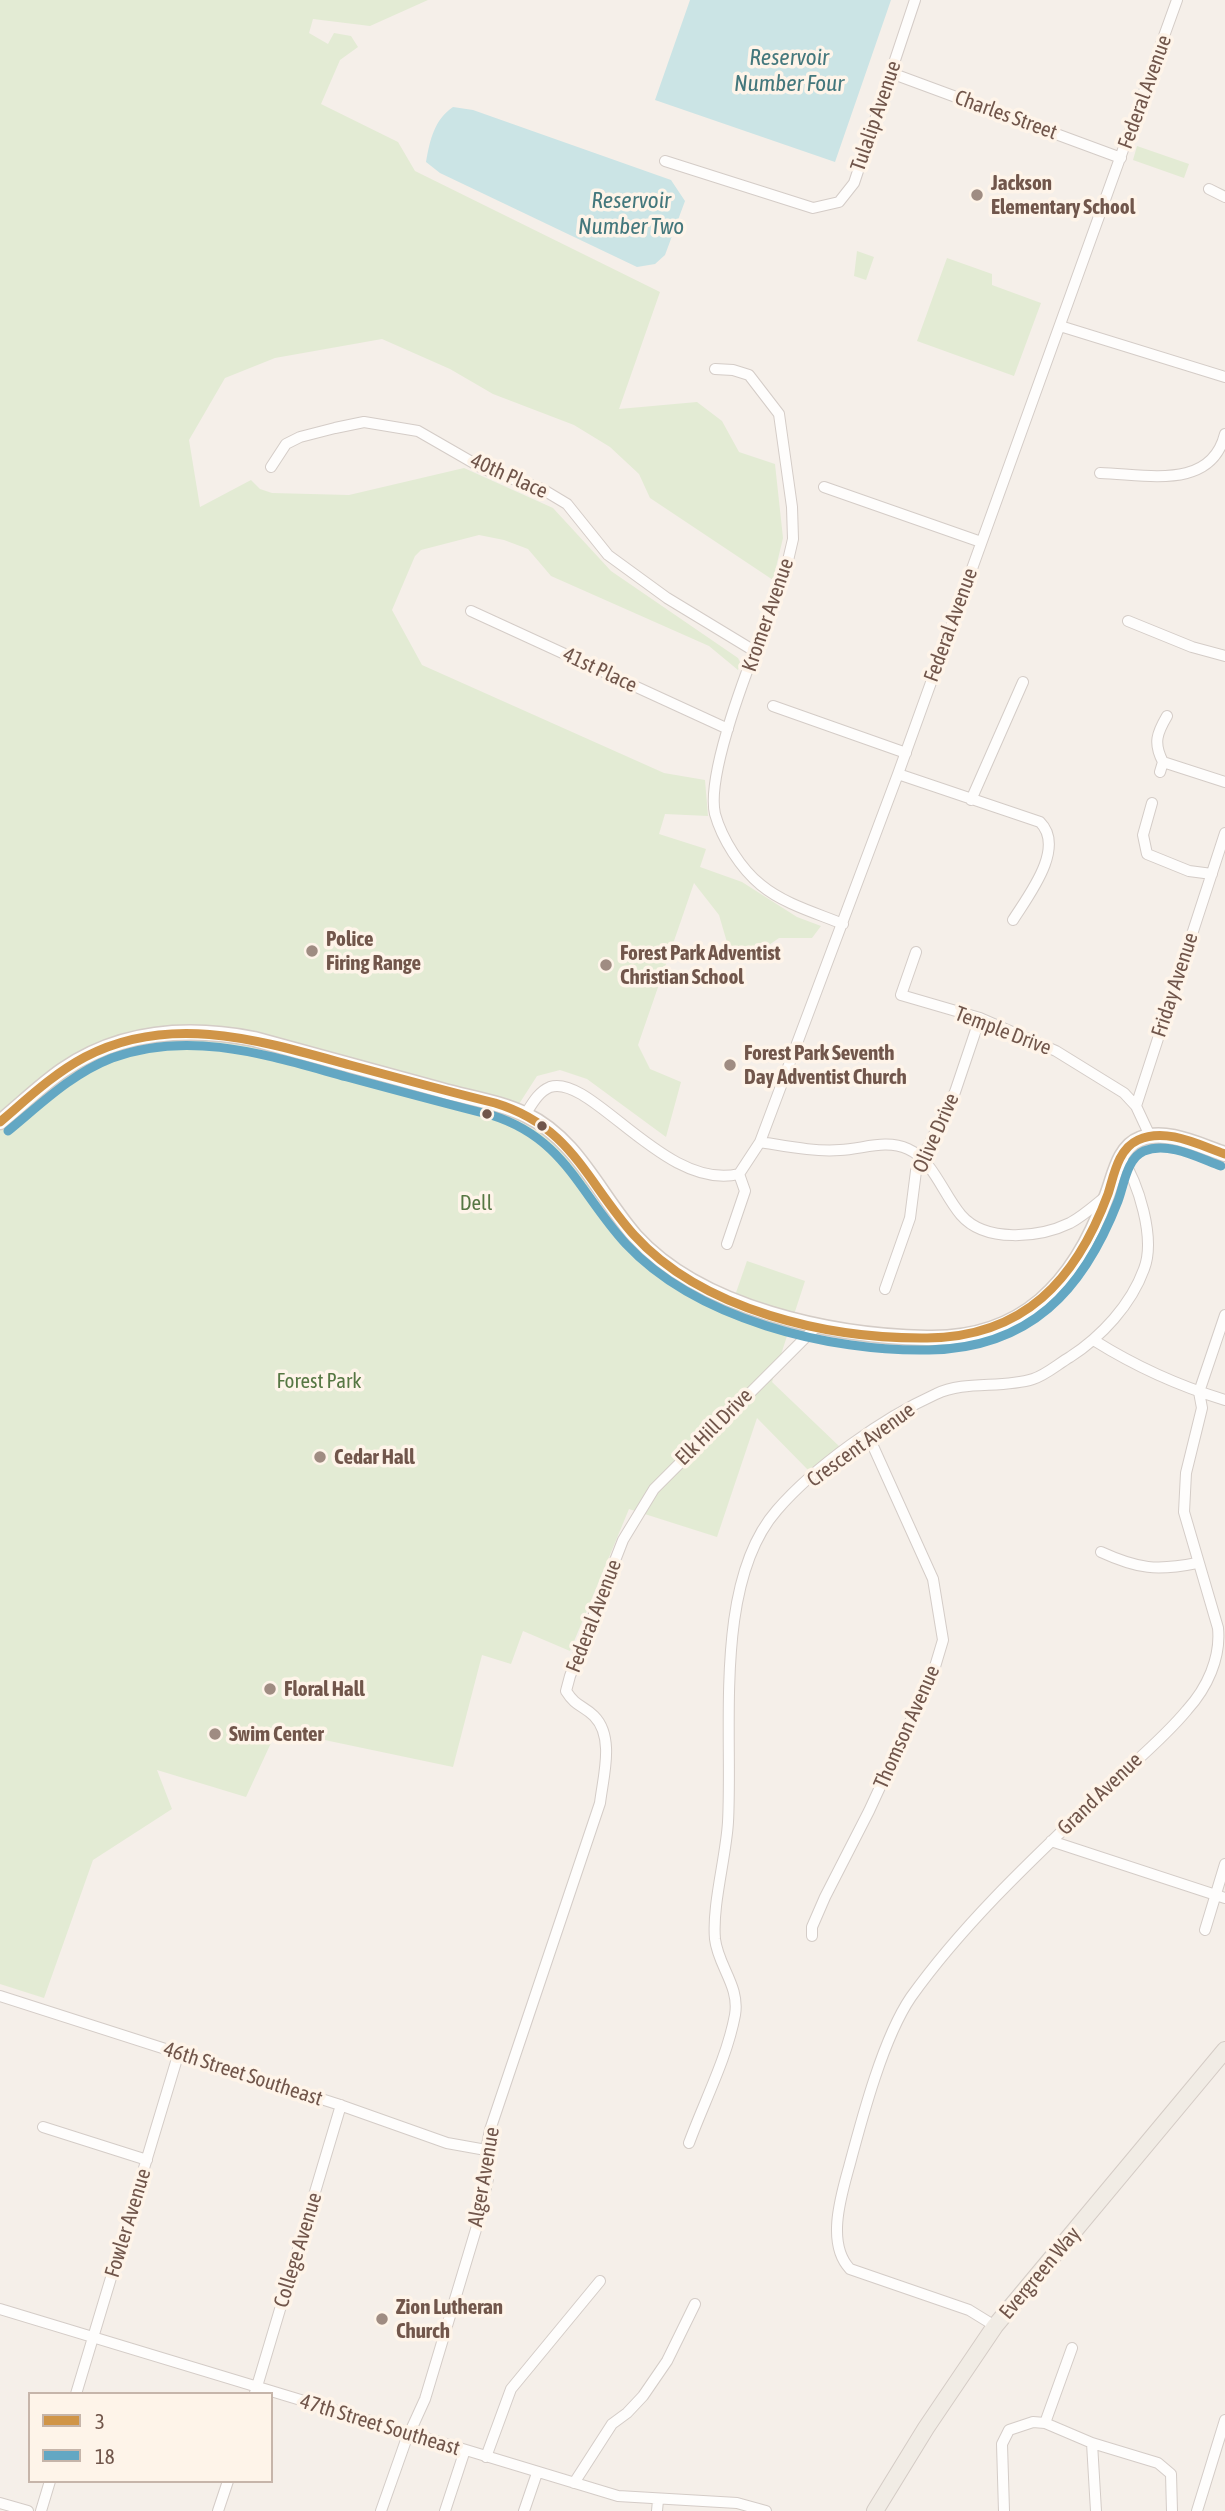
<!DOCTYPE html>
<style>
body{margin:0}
#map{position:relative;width:1225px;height:2511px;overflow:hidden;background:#f5efe9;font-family:"Asap Condensed",sans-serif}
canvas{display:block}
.legend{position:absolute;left:28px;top:2392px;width:245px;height:91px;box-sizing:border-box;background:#fef4e9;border:2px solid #c6b5aa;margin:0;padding:9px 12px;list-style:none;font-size:21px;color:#71564b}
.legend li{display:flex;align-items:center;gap:14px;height:35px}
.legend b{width:35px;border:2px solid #c6b5aa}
</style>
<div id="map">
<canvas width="1225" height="2511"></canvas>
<ul class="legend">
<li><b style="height:9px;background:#d09548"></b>3</li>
<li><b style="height:9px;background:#63a7c3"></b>18</li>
</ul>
</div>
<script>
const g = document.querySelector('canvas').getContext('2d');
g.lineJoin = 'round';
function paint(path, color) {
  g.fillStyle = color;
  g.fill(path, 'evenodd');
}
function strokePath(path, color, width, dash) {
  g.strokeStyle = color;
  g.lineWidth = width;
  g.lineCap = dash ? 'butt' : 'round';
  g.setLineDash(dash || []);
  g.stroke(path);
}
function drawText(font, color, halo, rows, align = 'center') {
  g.font = font + ' "Asap Condensed",sans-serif';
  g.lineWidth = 7;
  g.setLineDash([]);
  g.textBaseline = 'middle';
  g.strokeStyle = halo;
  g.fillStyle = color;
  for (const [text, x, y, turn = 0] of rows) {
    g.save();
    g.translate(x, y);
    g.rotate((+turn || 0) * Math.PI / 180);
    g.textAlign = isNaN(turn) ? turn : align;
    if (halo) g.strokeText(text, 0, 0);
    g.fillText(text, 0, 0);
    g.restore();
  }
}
paint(new Path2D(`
 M0,0h428l-58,26 -57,-7 -4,14 19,11 6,-11 17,3 7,11 -18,13 -19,44 77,38 17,29 245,121 -41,117 78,-7 25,19 17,31 36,12 8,74 -10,42 -123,-82 -11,-24 -29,-27 -36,-22 -81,-31 -43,-25 -68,-30 -107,19 -50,20 -36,62 11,67 51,-27 9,9 12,4 77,2 115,-27 89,40 58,63 127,87 4,8 -3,-2 -1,6 -29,-24 -158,-70 -23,-27 -24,-9 -25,-5 -58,15 -6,6 -23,54 30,55 242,108 41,7 3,36 -43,-2 -6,20 47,15 -6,18 42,15 55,35 24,9 -9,12h-33l-23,16 -25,2 -12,-41 -25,-32 -56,162 12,24 31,13 -15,55 -79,-58 -27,-9 -23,6 -18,28 -2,16c24,12 74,42 73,72l41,56 5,-2c29,25 57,48 95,61l16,-46 58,20 -33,101 68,65 -30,25 -53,-54 -40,119 -88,-28 -59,142 -47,-20 -12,33 -29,-9 -29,112 -176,-37 -31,67 -89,-27 15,39 -79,51 -49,138 -44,-14z
 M1137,146l52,18 -5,14 -51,-18z
 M857,251l17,6 -8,23 -12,-4z
 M947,258l45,16v11l49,18 -27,73 -97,-35z`), '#e3ebd4');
paint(new Path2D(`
 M690,0h201l-56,162 -180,-62z
 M453,107l20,3 198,70 14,21 -20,54 -10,9 -18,3 -197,-94 -14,-11c4,-22 8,-42 27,-55z`), '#cbe4e5');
const minor = new Path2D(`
 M891,73l230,85
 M665,161l148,47 26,-6 15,-19 61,-183
 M1209,189l16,8
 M1060,326l165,51
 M715,369l18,1 16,5 30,39 13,93 1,32 -7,30c-19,52 -82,197 -71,245 7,25 26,55 46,71 23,19 55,28 82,39
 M271,467l15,-23 14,-7 35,-9 29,-6 54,9 66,38 58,20 25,15 41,51 59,43 89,54
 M1100,473c46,1 111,18 125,-39
 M824,487l157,55
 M471,611l257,118
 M1128,621l64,26 33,9
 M773,706l133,47
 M1163,762l62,20
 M1160,772l3,-10c-10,-19 -6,-29 4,-46
 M898,774l142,48c26,26 -12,74 -27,98
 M971,800l52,-118
 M1152,803l-9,32 4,19 42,17 23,3
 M916,952l-15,43 79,23 76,33 68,42 12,13 14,30
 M1136,1106l89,-273
 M525,1115c7,-11 13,-23 25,-28 41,-14 115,105 189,87
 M760,1142c26,4 54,10 80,8 23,-1 46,-11 68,-1 25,11 35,45 53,66 24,28 78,23 109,8 13,-7 24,-17 35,-26
 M739,1174l21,-32 138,-368 279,-774
 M727,1244l18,-53 -6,-17
 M885,1289l25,-71 6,-47 39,-79 25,-74
 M1095,1341c40,25 84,45 130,59
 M1101,1552c37,17 56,19 96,11
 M1051,1841l174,57
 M1205,1930l20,-66
 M812,1936v-9l13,-30 44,-86 65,-141 9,-30 -10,-61 -65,-144
 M0,1996l337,108 110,39 39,7
 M43,2127l104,33
 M689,2143c15,-41 38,-85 46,-128 5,-29 -17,-49 -20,-76 -3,-34 11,-82 13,-117 5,-92 -15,-239 49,-312 38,-44 106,-92 159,-116 29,-14 66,-5 97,-15 13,-4 25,-15 37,-22 31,-20 61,-52 74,-88 12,-31 -6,-87 -23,-112
 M0,2309l618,187 119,7 29,8
 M995,2326l-26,-16 -119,-41c-24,-25 -9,-73 -1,-102 13,-49 34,-129 62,-170 55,-77 128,-144 196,-209 27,-26 57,-50 80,-78 20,-22 34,-52 31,-82l-34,-116 2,-39 16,-65 -3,-16 26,-77
 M255,2393l86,-288
 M76,2394l103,-342
 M1045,2423l27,-75
 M1092,2443l4,68
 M486,2457l25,-68 89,-108
 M574,2483l38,-59 15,-11 16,-17 24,-35 28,-57
 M0,2503l28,8
 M41,2511l9,-30
 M218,2511l10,-30
 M381,2511l24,-68 20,-44 52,-173 11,-47 -2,-29 4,-20 110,-327c3,-26 15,-66 -6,-87 -11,-11 -18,-9 -28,-25l4,-15 53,-136 31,-51 164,-164
 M445,2511l20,-61
 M524,2511l13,-38
 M657,2511l1,-11
 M1004,2511l-2,-67 7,-14 24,-8 12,1 47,20 66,20 13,11 1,37
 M1197,2511l28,-91`);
const secondary = new Path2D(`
 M0,1122c21,-17 41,-37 63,-52 57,-39 124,-44 191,-31 62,17 125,34 187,51 27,8 59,12 85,25 51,24 73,80 109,121 66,73 197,100 292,102 96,2 148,-55 179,-140 8,-19 12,-51 34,-59 26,-11 60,7 85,15`);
const primary = new Path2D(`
 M875,2511l51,-83 69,-102 230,-276`);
strokePath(minor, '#d4ccc7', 12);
strokePath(secondary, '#d4ccc6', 17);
strokePath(primary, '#d4cbc5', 18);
strokePath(minor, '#fefdfc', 10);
strokePath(secondary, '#fefdfc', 14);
strokePath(primary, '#f1ece5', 16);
strokePath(new Path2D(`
 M0,1122c27,-23 53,-48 85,-65 86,-45 177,-16 265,8 48,13 96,26 145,38 76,23 91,78 139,132 69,76 195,104 293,103 97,-1 149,-58 181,-144 6,-19 10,-45 30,-54 28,-13 61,5 87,14`), '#d09548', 9);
strokePath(new Path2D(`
 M8,1131c33,-27 63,-57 104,-73 79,-29 158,-2 235,19 48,13 96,26 144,38 74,23 88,78 135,129 70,75 203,108 303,106 101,-2 154,-59 189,-149 6,-16 9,-43 26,-50 24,-10 55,7 77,15`), '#63a7c3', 9);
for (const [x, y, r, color] of [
 [977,195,7,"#9f8c82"],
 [312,951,7,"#9f8c82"],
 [606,965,7,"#9f8c82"],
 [730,1065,7,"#9f8c82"],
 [487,1114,6,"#71564b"],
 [542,1126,6,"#71564b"],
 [320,1457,7,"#9f8c82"],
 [270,1689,7,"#9f8c82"],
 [215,1734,7,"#9f8c82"],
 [382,2319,7,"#9f8c82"]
]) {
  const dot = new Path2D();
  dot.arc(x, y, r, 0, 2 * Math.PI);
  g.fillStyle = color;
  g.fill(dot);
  strokePath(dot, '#fef4e9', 2.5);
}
drawText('21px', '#71564b', '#fef4e9', [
 ["Federal Avenue",1145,92,-70],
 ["Charles Street",1006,115,20],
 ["Tulalip Avenue",876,116,-71],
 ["40th Place",509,476,24],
 ["Kromer Avenue",768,615,-71],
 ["Federal Avenue",951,625,-70],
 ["41st Place",600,670,25],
 ["Friday Avenue",1175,985,-72],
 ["Temple Drive",1003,1031,21],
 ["Olive Drive",936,1133,-66],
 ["Elk Hill Drive",714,1427,-45],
 ["Crescent Avenue",861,1445,-36],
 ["Federal Avenue",594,1616,-69],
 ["Thomson Avenue",907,1727,-66],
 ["Grand Avenue",1100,1794,-44],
 ["46th Street Southeast",243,2074,18],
 ["Alger Avenue",484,2177,-80],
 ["Fowler Avenue",128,2223,-73],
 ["College Avenue",298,2250,-73],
 ["Evergreen Way",1040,2273,-50],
 ["47th Street Southeast",380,2425,17]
]);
drawText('bold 21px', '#71564b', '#fef4e9', [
 ["Jackson",991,183],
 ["Elementary School",991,207],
 ["Police",326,939],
 ["Firing Range",326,963],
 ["Forest Park Adventist",620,953],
 ["Christian School",620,977],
 ["Forest Park Seventh",744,1053],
 ["Day Adventist Church",744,1077],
 ["Cedar Hall",334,1457],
 ["Floral Hall",284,1689],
 ["Swim Center",229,1734],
 ["Zion Lutheran",396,2307],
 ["Church",396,2331]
], 'left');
drawText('21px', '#567743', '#fef4e9', [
 ["Dell",476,1203],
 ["Forest Park",319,1381]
]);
drawText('italic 23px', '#43777c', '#fef4e9', [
 ["Reservoir",789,58],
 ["Number Four",789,84],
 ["Reservoir",631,201],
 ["Number Two",631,227]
]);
</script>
